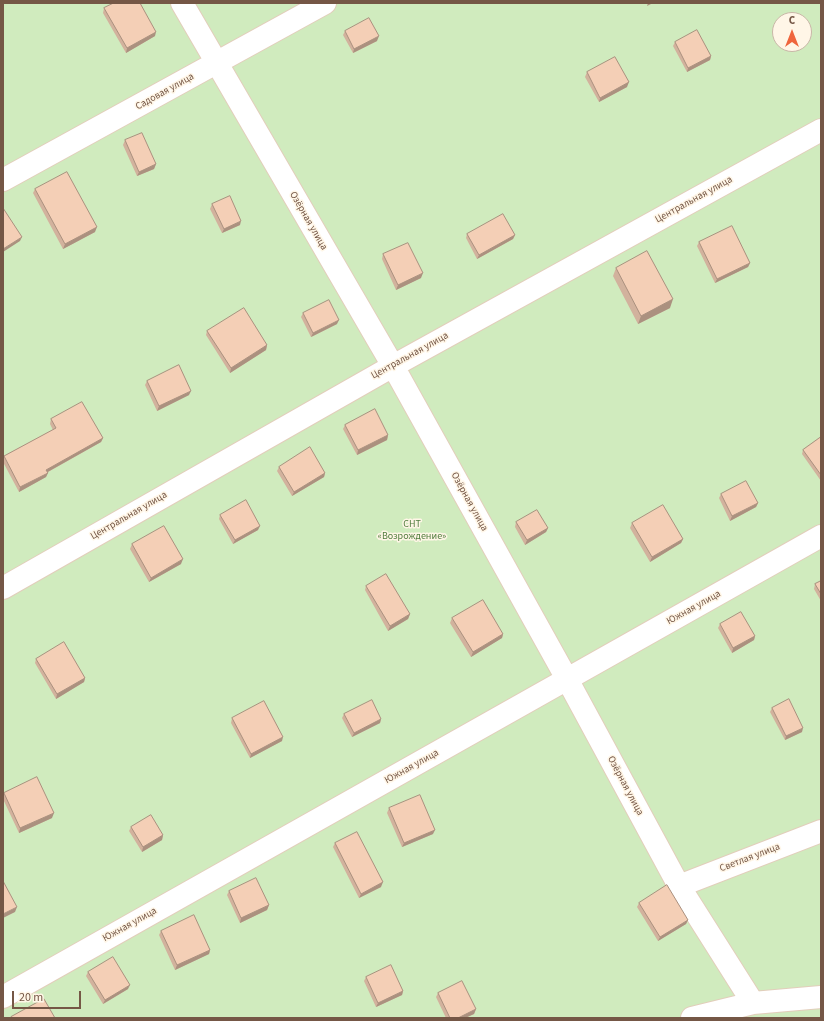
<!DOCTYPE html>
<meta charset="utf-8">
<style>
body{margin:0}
#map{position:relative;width:824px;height:1021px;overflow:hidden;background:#fdf2e0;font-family:"Source Sans 3",sans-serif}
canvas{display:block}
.frame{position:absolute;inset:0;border:4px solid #755746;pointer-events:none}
.north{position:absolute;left:772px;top:12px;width:40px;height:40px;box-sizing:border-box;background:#fff6e7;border:1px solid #c8b6a7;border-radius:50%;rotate:0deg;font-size:11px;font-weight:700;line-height:16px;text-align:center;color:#755746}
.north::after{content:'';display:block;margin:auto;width:14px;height:18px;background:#ef653d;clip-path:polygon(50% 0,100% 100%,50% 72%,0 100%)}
.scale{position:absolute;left:12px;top:991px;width:69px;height:18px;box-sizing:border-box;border:2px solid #755746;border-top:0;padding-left:5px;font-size:12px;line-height:14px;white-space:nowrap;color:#755746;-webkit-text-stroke:3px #fff6e7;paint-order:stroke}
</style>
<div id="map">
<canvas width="824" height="1021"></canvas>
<div class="frame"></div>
<div class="north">С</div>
<div class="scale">20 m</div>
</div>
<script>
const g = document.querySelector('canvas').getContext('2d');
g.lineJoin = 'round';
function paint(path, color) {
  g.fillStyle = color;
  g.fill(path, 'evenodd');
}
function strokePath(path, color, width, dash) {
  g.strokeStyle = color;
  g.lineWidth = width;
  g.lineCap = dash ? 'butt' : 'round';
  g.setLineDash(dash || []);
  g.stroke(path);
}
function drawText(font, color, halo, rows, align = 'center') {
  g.font = font + ' "Source Sans 3",sans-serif';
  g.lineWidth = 3;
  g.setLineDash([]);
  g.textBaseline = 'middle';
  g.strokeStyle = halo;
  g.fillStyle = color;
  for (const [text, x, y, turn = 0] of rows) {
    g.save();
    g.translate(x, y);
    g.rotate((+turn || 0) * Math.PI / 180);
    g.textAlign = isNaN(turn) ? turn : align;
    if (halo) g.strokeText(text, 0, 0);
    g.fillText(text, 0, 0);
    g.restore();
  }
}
paint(new Path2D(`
 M3,3h818v1015h-818zM780,20h24v24h-24z`), '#d0ebbe');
const street = new Path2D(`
 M182,3l211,363 174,313 112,207 74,117
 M3,180l322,-177
 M3,588l390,-222 428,-236
 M679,886l142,-55
 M3,997l818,-461
 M692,1018l61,-15 68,-6`);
strokePath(street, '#e2cebb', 24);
strokePath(street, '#fff', 22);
paint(new Path2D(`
 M104,8l51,28 -29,17 -23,-40z
 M345,31l32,10 -24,12 -10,-18z
 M675,42l36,14 -1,4 -23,12 -14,-26z
 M587,72l40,15 -28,15 -14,-25z
 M125,140l31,24 -2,5 -17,7 -14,-31z
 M35,189l60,43 -32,17 -30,-56z
 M212,204l28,21 -18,8 -12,-24z
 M467,234l48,1 -2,4 -36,20 -11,-21z
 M699,242l51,21 -2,4 -33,16 -18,-37z
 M383,254l38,24 -25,12 -14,-31z
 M616,268l54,40 -32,16 -25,-48z
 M303,313l34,11 -26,13 -10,-20z
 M207,331l60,14 -1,5 -36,23 -24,-38z
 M147,381l42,14 -32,16 -12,-26z
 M51,419l52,19 -2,4 -53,30 -2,5 -27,15 -16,-30 1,-6 49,-26 -3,-6z
 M345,425l43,10 -1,5 -30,15 -14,-26z
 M821,437v44l-19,-27 1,-4z
 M279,467l46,6 -1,4 -32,19 -15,-25z
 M721,494l37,9 -2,4 -26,14 -11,-23z
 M220,515l38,15 -25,14 -14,-25z
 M516,522l32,6 -2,4 -21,13 -10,-18z
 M632,523l51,16 -2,4 -31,19 -20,-34z
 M132,544l49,20 -32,18 -19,-33z
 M821,581v20l-7,-12 1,-5z
 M366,586l44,28 -2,5 -20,12 -23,-41z
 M452,618l51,16 -1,4 -31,19 -21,-34z
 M720,624l35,12 -1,4 -22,13 -14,-25z
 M36,659l49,19 -1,4 -28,17 -21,-36z
 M772,708l30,24 -17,8 -15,-28z
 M344,714l37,5 -1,4 -28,14 -10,-19z
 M232,718l50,23 -32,17 -19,-35z
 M4,793l48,25 -33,15 -16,-34v-4z
 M389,808l44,26 -31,13 -15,-34z
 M131,827l32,8 -1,5 -20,12 -13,-21z
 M335,843l46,44 -22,11 -26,-51z
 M229,891l40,14 -2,5 -27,13 -13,-28z
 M639,903l49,17 -2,4 -28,17 -21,-34z
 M161,931l49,19 -1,4 -34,16 -16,-35z
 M88,972l40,17 -25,15 -17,-28z
 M366,977l37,14 -1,4 -26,12 -12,-26z
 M438,993l38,16 -2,5 -9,4h-19l-10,-21z`), '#d2b29d');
paint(new Path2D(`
 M648,3h5l-6,3z
 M156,32l-1,4 -29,17 1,-5z
 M379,36l-2,5 -24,12 1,-4z
 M711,56l-1,4 -23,12 1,-4z
 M629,82l-2,5 -28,15 1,-4z
 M156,164l-2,5 -17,7 2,-4z
 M241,221l-1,4 -18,8 2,-4z
 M97,227l-2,5 -32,17 2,-5z
 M515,235l-2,4 -36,20 2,-4z
 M22,237l-2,4 -17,11v-3z
 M750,263l-2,4 -33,16 2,-4z
 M423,273l-2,5 -25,12 2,-5z
 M673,299l-3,9 -32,16 3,-8z
 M339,320l-2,4 -26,13 2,-4z
 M267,345l-1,5 -36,23 1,-5z
 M191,391l-2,4 -32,16 2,-5z
 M388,435l-1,5 -30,15 1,-5z
 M103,438l-2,4 -57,32 2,-4z
 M48,473l-2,4 -27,15 1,-5z
 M325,473l-1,4 -32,19 2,-4z
 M758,503l-2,4 -26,14 2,-5z
 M260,526l-2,4 -25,14 2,-4z
 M548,528l-2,4 -21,13 2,-5z
 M683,539l-2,4 -31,19 2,-5z
 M183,559l-2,5 -32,18 2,-4z
 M410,614l-2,5 -20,12 2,-5z
 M503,634l-1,4 -31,19 2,-5z
 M755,636l-1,4 -22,13 1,-5z
 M85,678l-1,4 -28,17 1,-5z
 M381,719l-1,4 -28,14 2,-4z
 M803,728l-1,4 -17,8 1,-4z
 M283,737l-1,4 -32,17 1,-4z
 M54,813l-2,5 -33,15 1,-5z
 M435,830l-2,4 -31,13 2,-4z
 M163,835l-1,5 -20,12 1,-5z
 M383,882l-2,5 -22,11 2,-4z
 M269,905l-2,5 -27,13 1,-5z
 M17,907l-2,5 -12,6v-4z
 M688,920l-2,4 -28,17 2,-4z
 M210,950l-1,4 -34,16 2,-5z
 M130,985l-2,4 -25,15 2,-4z
 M403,991l-1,4 -26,12 2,-4z
 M476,1009l-2,5 -9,4h-7z`), '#ab917f');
const building = new Path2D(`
 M114,3h26l16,29 -29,16 -23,-40z
 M369,18l10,18 -25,13 -9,-18z
 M697,30l14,26 -23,12 -13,-26z
 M615,57l14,25 -29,16 -13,-26z
 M142,133l14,31 -17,8 -14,-32z
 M67,172l30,55 -32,17 -30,-55z
 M230,196l11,25 -17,8 -12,-25z
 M3,208l19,29 -19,12z
 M503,214l12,21 -36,20 -12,-21z
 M732,226l18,37 -33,16 -18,-37z
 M408,243l15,30 -25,12 -15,-31z
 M647,251l26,48 -32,17 -25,-48z
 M329,300l10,20 -26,13 -10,-20z
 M244,308l23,37 -36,23 -24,-37z
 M179,365l12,26 -32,15 -12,-25z
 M82,402l21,36 -57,32 2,3 -28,14 -16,-31 52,-28 -5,-9z
 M375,409l13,26 -30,15 -13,-25z
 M821,437v38l-18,-25z
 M310,447l15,26 -31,19 -15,-25z
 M746,481l12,22 -26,13 -11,-22z
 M246,500l14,26 -25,14 -15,-25z
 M663,505l20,34 -31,18 -20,-34z
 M537,510l11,18 -21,12 -11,-18z
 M164,526l19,33 -32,19 -19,-34z
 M386,574l24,40 -20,12 -24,-40z
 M821,581v13l-6,-10z
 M483,600l20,34 -30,18 -21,-34z
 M741,612l14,24 -22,12 -13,-24z
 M64,642l21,36 -28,16 -21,-35z
 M789,699l14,29 -17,8 -14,-28z
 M372,700l9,19 -27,14 -10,-19z
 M264,701l19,36 -32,17 -19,-36z
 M37,777l17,36 -34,15 -16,-35z
 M420,795l15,35 -31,13 -15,-35z
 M151,815l12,20 -20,12 -12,-20z
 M357,832l26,50 -22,12 -26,-51z
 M256,878l13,27 -28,13 -12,-27z
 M3,881l14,26 -14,7z
 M667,885l21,35 -28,17 -21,-34z
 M194,915l16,35 -33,15 -16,-34z
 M113,957l17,28 -25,15 -17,-28z
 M391,965l12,26 -25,12 -12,-26z
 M462,981l14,28 -18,9h-8l-12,-25z
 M44,999l11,19h-44v-1z`);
paint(building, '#f4cfb6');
strokePath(building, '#ab917f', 1);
drawText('10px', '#755746', '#fff6e7', [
 ["Садовая улица",165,92,-29],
 ["Центральная улица",694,200,-29],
 ["Озёрная улица",308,221,60],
 ["Центральная улица",410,356,-29],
 ["Озёрная улица",469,502,61],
 ["Центральная улица",129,516,-30],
 ["Южная улица",694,608,-29],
 ["Южная улица",412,767,-29],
 ["Озёрная улица",625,786,62],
 ["Светлая улица",750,858,-21],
 ["Южная улица",130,925,-29]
]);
drawText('10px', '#507c3d', '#fff6e7', [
 ["СНТ",412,525],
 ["«Возрождение»",412,537]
]);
</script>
